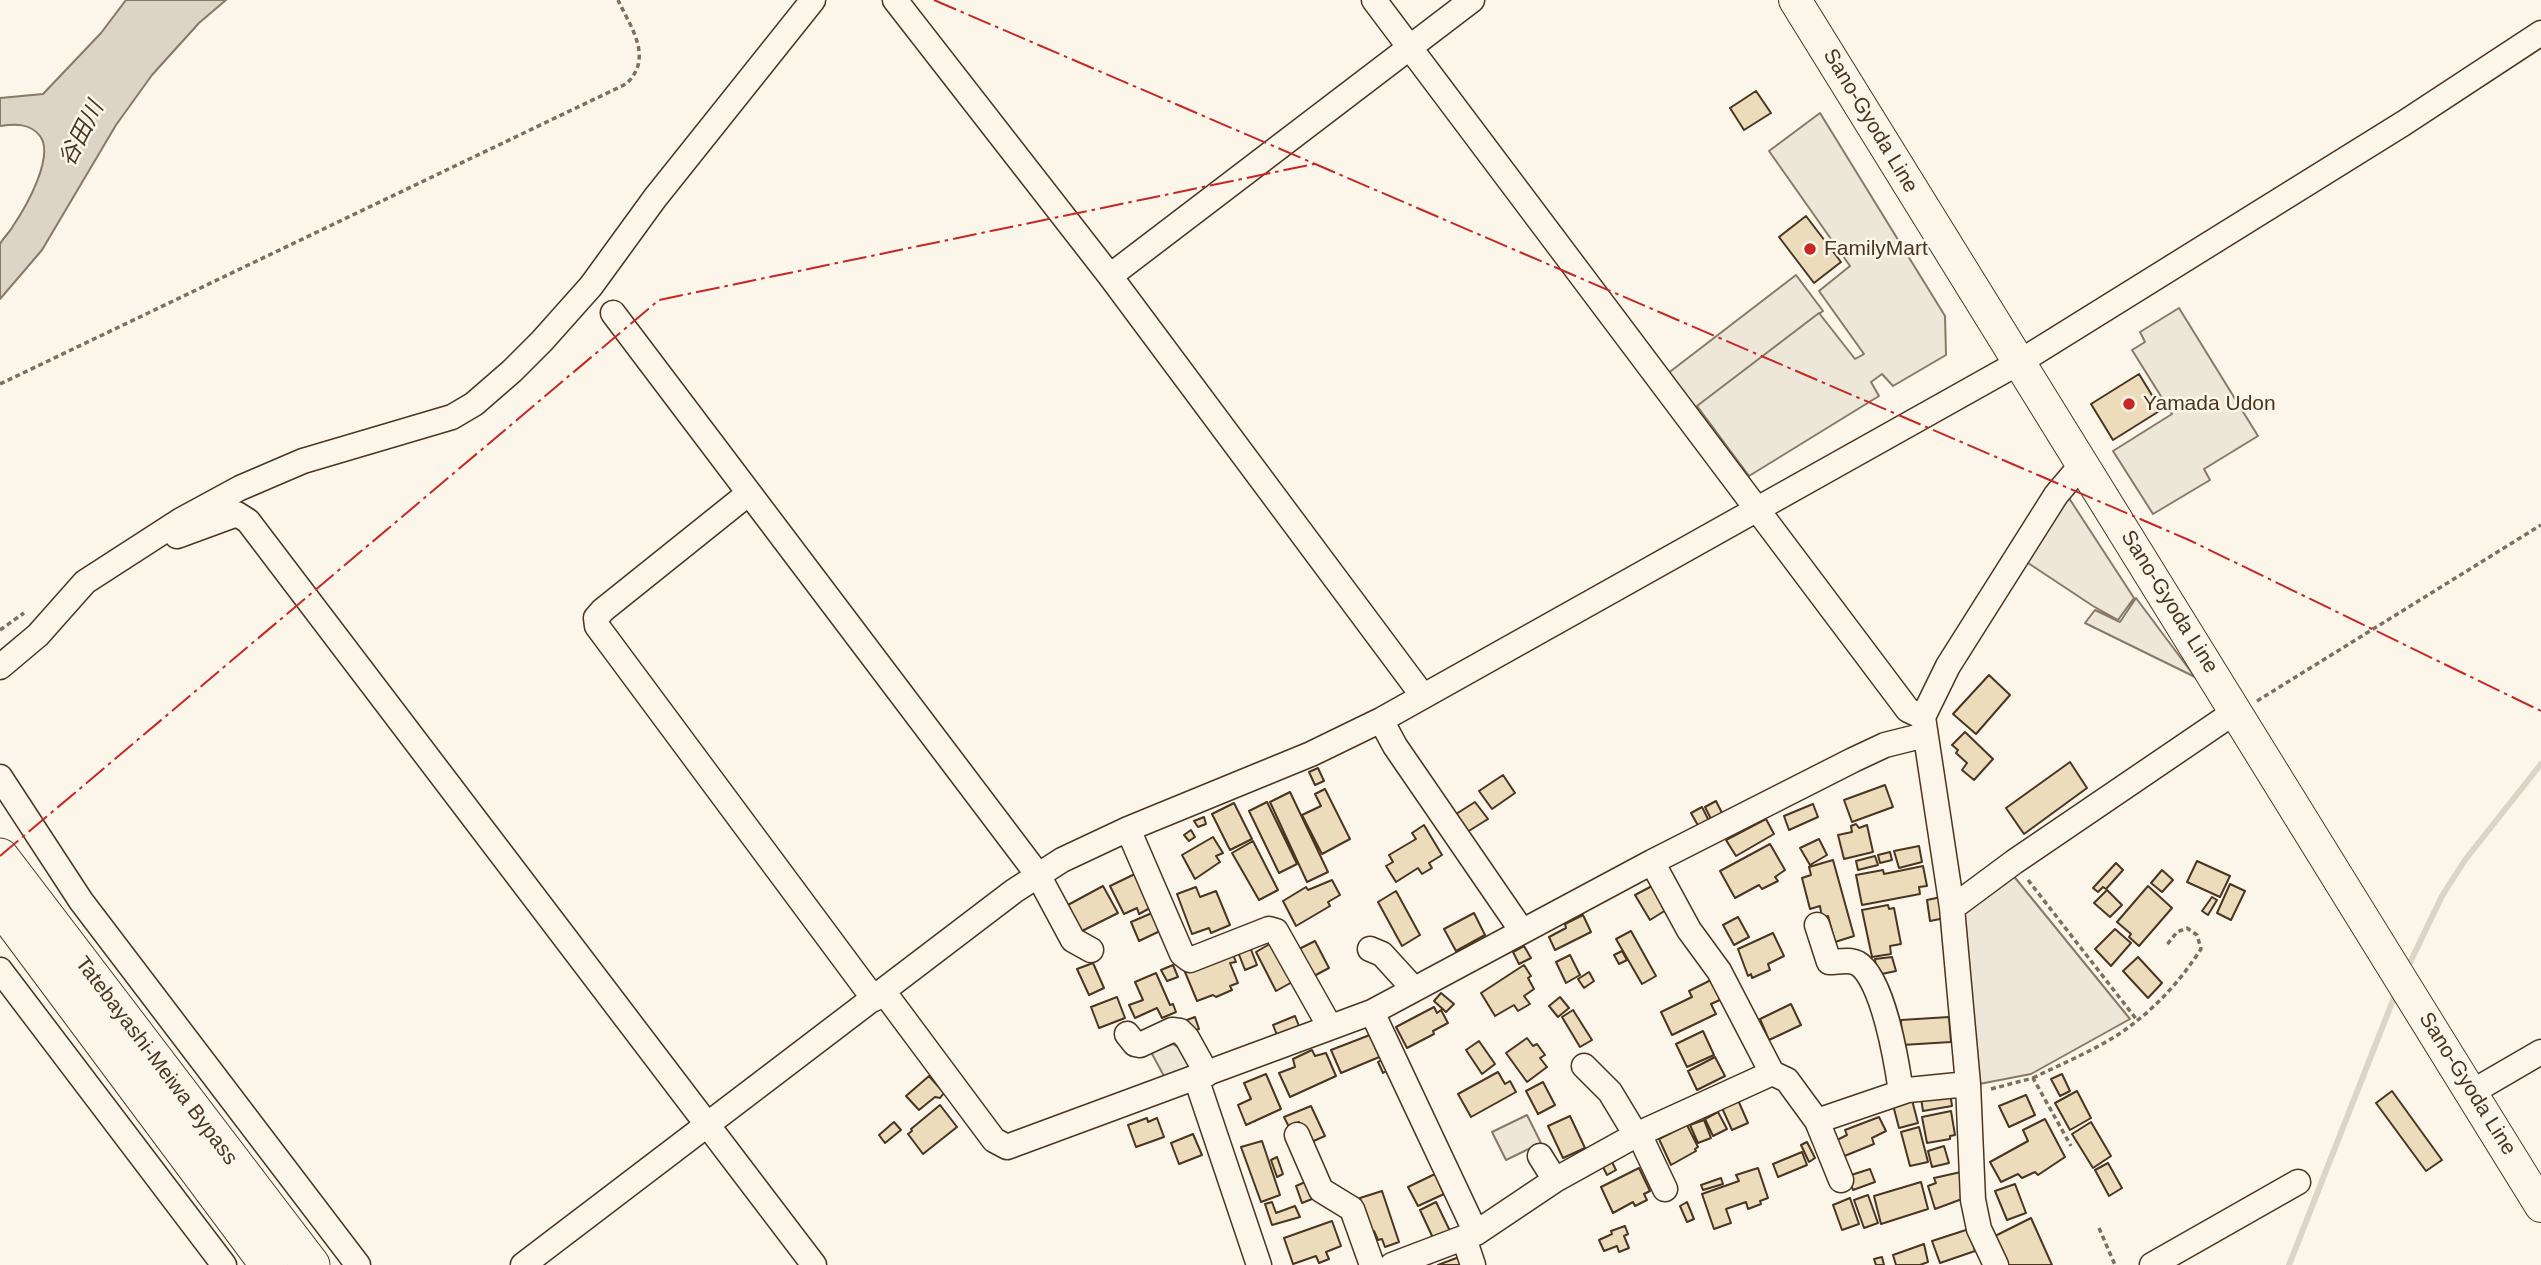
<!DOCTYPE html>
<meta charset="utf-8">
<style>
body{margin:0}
canvas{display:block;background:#fbf6e9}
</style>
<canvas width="2541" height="1265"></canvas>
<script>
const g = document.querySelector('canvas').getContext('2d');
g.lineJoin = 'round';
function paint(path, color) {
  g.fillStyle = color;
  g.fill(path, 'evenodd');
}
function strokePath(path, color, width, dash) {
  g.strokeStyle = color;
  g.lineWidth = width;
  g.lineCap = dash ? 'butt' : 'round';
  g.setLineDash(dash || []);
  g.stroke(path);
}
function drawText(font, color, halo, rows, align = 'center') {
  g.font = font + ' Arial,"Noto Sans JP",sans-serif';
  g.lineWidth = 5;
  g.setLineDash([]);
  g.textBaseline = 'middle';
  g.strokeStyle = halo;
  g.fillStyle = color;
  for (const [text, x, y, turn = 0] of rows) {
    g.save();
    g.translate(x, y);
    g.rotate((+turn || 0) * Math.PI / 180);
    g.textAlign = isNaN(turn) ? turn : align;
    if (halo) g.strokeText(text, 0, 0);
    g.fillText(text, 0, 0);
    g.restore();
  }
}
const green = new Path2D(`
 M1796,275l27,36 -129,98 -27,-35z
 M2067,495l67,103 -16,22 -25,-14 -68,-45z
 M2136,598l59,79 -110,-54 10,-13 25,12z
 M2012,874l118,145 -99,55 -57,11 -14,-174z
 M1173,1044l10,7 7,17 -25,10 -14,-26z
 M1527,1115l14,28 -35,17 -14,-28z`);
paint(green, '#ede6d9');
strokePath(green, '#887966', 2);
const parking = new Path2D(`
 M1820,113l125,203 1,39 -53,31 -11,-12 -11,8 8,14 -130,80 -52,-70 122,-93 36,46 9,-5 -45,-63 31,-25 -81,-115z
 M2179,308l79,128 -54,33 6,11 -57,34 -40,-63 59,-37 -40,-64 13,-8 -5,-10z`);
paint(parking, '#ede7d9');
strokePath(parking, '#887966', 2);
const water = new Path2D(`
 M126,0h100l-27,23 -47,52 -36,50 -74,125 -42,49c0,-14 0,-44 0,-55 3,-6 10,-12 13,-18 13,-19 42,-70 27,-90 -10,-13 -25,-12 -40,-10v-28l43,-4 58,-61z`);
paint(water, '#dcd4c6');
strokePath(water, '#887966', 2);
strokePath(new Path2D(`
 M2406,971l36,-75 23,-36 76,-96
 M2289,1265l108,-275`), '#dcd4c6', 6);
const building = new Path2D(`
 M1756,91l15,22 -27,17 -14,-22z
 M1806,216l35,46 -27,21 -35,-46z
 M2139,374l22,36 -48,30 -22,-36z
 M1989,675l21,20 -34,39 -23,-20z
 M1965,732l28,27 -19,21 -12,-10 5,-7 -11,-10 2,-3 -6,-5z
 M2070,762l17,26 -63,46 -18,-26z
 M1318,768l6,13 -9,4 -6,-13z
 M1503,775l12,18 -23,16 -13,-18z
 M1885,785l8,22 -41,15 -8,-22z
 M1325,789l25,50 -28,15 -20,-39 19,-9 -6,-12z
 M1290,792l38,80 -21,10 -37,-80z
 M1716,801l7,14 -11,6 -7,-14z
 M1267,802l30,62 -18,9 -30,-62z
 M1475,802l13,17 -24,15 -11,-18z
 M1234,803l18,36 -22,11 -18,-36z
 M1813,804l5,13 -29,13 -5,-14z
 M1702,807l8,16 -10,6 -9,-16z
 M1204,817l2,7 -8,3 -4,-6z
 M1766,819l8,15 -38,22 -10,-16z
 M1856,824l3,4 8,-3 6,27 -29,7 -6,-24 14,-3 -1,-6z
 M1424,825l18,30 -13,8 3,5 -10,6 -4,-6 -22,14 -10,-16 7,-4 -4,-7 27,-16 -4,-6z
 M1191,830l4,7 -6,4 -5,-6z
 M1213,837l10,16 -7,3 4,6 -25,17 -13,-24z
 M1819,839l8,16 -17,10 -10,-17z
 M1253,841l25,49 -19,10 -27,-47z
 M1770,844l15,26 -10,7 3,4 -16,8 -3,-4 -24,13 -15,-27z
 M1919,846l3,16 -23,6 -5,-17z
 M1890,852l2,8 -12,3 -2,-8z
 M1875,856l3,9 -20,5 -2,-9z
 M1833,860l21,76 -19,6 -7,-26 -6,2 -2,-12 -10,3 -8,-31 9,-3 -2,-8z
 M2197,861l33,15 -10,21 -33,-15z
 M2116,863l7,7 -17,19 -3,-2 -5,5 -5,-4z
 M1923,866l4,20 -8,1 1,7 -58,11 -6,-30 27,-5 1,4z
 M2162,870l11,10 -11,12 -11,-9z
 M1137,873l15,34 -13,7 -2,-6 -13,6 -14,-28z
 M1332,880l8,15 -12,7 2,4 -34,20 -13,-25 23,-14 2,3z
 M2230,884l15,7 -14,29 -14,-7z
 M1103,886l15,27 -38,19 -14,-26z
 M1652,886l14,24 -16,10 -15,-25z
 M2148,886l24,22 -33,38 -10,-9 2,-3 -14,-12z
 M1196,887l4,10 16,-6 14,34 -19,8 -2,-5 -17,6 -15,-40z
 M2107,890l15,15 -12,12 -16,-14z
 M1396,891l24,44 -18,11 -24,-44z
 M1941,897l4,21 -15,3 -3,-21z
 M2212,897l5,3 -9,15 -6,-4z
 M1888,905l1,4 5,-1 7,36 -11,2 1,8 -19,3 -10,-47z
 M1152,913l8,18 -21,10 -8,-19z
 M1474,913l11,22 -29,16 -12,-22z
 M1583,915l8,17 -36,18 -6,-13 17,-9 -1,-4z
 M1738,917l11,20 -15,8 -11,-20z
 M2115,929l16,14 -20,23 -16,-17z
 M1631,931l25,45 -14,8 -26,-45z
 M1773,933l11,23 -16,8 2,6 -18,8 -1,-4 -3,2 -10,-27z
 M1315,941l14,27 -17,9 -15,-27z
 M1273,942l21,39 -18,10 -20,-39z
 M1524,946l7,12 -12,6 -6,-12z
 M1250,947l7,18 -12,5 -7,-18z
 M1622,951l5,9 -8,4 -5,-9z
 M1232,952l4,10 -6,1 8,20 -8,3 2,4 -16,7 -3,-2 -16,6 -12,-29z
 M1570,955l10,20 -14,8 -10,-21z
 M1892,957l4,14 -19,4 -2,-16z
 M2138,957l24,26 -14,15 -25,-27z
 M1093,963l11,25 -15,7 -12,-26z
 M1173,965l5,12 -11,4 -6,-11z
 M1524,965l7,11 -3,2 6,11 -10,7 6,8 -12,7 -4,-6 -19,11 -14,-23z
 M1589,972l5,9 -10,7 -6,-9z
 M1156,973l14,32 3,-1 3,8 -14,6 -5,-10 -22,10 -6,-13 14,-5 -8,-18z
 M1713,979l9,20 -11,5 5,10 -44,21 -11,-23 31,-15 -3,-6z
 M1441,993l13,11 -8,8 -12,-11z
 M1117,997l8,21 -26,10 -8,-21z
 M1560,997l9,11 -11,9 -9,-11z
 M1791,1004l10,21 -32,15 -9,-21z
 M1434,1007l3,6 4,-3 7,13 -15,8 1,3 -27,14 -11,-21z
 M1573,1010l19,30 -12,7 -18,-30z
 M1295,1016l4,10 -22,9 -4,-10z
 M1195,1017l4,12 -8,3 -4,-12z
 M1949,1017l2,25 -49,3 -1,-25z
 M1703,1031l11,24 -27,12 -11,-23z
 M1375,1033l9,22 -43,18 -10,-23z
 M1527,1038l6,8 4,-2 8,11 -5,3 7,9 -20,15 -21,-29z
 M1479,1041l16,23 -13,10 -16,-24z
 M1312,1050l3,6 11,-3 10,23 -46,21 -11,-24 16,-6 -2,-8z
 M1715,1057l10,19 -28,14 -9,-19z
 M1385,1058l5,11 -7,4 -5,-11z
 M1498,1072l7,12 5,-3 6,11 -45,25 -13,-23z
 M1266,1074l15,35 -35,16 -8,-20 13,-6 -7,-16z
 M2062,1074l8,17 -10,5 -9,-17z
 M929,1076l15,17 -4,5 -5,-1 -16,13 -13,-14z
 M1543,1082l12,23 -17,9 -12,-23z
 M2077,1091l14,27 -21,12 -15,-27z
 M2392,1091l50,69 -16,11 -50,-68z
 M1950,1092l2,14 -29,5 -2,-13z
 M2026,1095l9,20 -26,12 -10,-21z
 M1738,1100l10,23 -16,7 -10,-22z
 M1912,1100l6,23 -19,5 -6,-23z
 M940,1105l17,22 -34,27 -15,-20 4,-3 -1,-2z
 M1311,1106l14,30 -16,7 -10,-21 -10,5 -5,-10z
 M1951,1111l4,24 -5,1v3l-23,4 -5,-26z
 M1718,1112l9,17 -14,7 -8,-17z
 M1570,1116l15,32 -22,10 -15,-32z
 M1879,1117l7,14 -14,7 2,6 -32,13 -5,-17 10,-5 -2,-5z
 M1147,1118l1,4 9,-4 7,19 -28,10 -8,-22z
 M2045,1119l20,38 -27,18 -3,-3 -13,6 -4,-4 -17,8 -11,-20 38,-21 -5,-11z
 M1704,1120l7,18 -13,5 -8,-18z
 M894,1122l7,8 -16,13 -6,-8z
 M2091,1122l20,34 -18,12 -21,-34z
 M1687,1125l11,22 -3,2 1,2 -25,14 -12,-26z
 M1919,1127l9,35 -18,4 -9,-34z
 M1193,1134l9,21 -23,9 -8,-21z
 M1262,1141l18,54 -19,7 -20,-55z
 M1807,1142l8,16 -6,4 -8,-17z
 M1944,1146l5,17 -17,4 -4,-16z
 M1802,1152l5,13 -29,12 -5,-13z
 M1277,1157l6,17 -6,3 -6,-17z
 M1611,1160l5,10 -9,5 -5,-10z
 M2108,1163l14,25 -13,8 -14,-26z
 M1639,1168l11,23 -6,3 3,6 -12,6 -2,-4 -20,11 -12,-26z
 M1758,1168l10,30 -8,3 1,3 -13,5 -2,-7 -20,7 5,14 -17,6 -12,-35 37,-13 -3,-6z
 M1870,1169l5,13 -22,8 -5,-14z
 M1961,1172l1,27 -27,10 -7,-23 8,-3 -2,-5z
 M1435,1174l9,20 -26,12 -10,-19z
 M1721,1178l2,6 -20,6 -2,-5z
 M1310,1180l7,17 -15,6 -6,-17z
 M1921,1182l7,27 -47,15 -7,-28z
 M2015,1184l11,29 -19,7 -12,-29z
 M1382,1191l17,51 -14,5 -3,-8 -4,1 -4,-9 -4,1 -10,-34z
 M1868,1195l10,28 -14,5 -10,-28z
 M1850,1198l9,26 -17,6 -9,-25z
 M1272,1202l4,11 19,-7 5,11 -28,8 -7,-21z
 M1436,1202l14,29 -17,7 -13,-28z
 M1687,1202l7,17 -7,3 -7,-16z
 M2031,1218l21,47h-47l-14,-27z
 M1332,1221l9,25 -15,6 3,7 -10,4 -3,-7 -23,8 -9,-26z
 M1625,1226l3,8 -4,2 5,12 -10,4 -2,-6 -13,5 -5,-11 13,-6 -1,-3z
 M1969,1229l6,22 -35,12 -8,-22z
 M1924,1244l4,18 -8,3h-24l-3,-10z
 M1459,1257l2,8h-23z
 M1882,1257l2,8h-8l-2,-6z`);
paint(building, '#ecdcbc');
strokePath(building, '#4a3520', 2);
const minor = new Path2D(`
 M895,0l215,276 313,420
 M1374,0l534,710 15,7
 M1110,276l362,-276
 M613,313l425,562 35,65 18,10
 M749,493l-146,117 -7,8 1,8 277,373
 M177,536l60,-22 11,7 566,744
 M0,667l38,-32 47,-53 96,-62 59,-32 63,-27 149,-44 22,-13 38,-33 30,-30 49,-55 64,-88 158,-198
 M1381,720l14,26 127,185
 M0,777l81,124 277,364
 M1128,829l54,125 8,6 79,-31 7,2 54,96
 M1652,862l37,68 30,41 53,102
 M1952,908l62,-46 222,-151
 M1817,925l12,37c9,0 20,-3 28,1 26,14 40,101 44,129
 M1370,949l12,5 32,35
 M0,970l224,295
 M883,991l111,149 13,7 365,-135 280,-150 201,-102 32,-15 40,-10
 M1372,1012l104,221
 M1127,1034l8,10 5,1 32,-15 8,1 7,7 20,36
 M1584,1066l26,26 26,43
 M1196,1078l63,187
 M2472,1092l69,-40
 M1817,1121l24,59
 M1639,1134l26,55
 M1297,1135l24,55 31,19 20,56
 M1540,1156l15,24
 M1464,1238l9,27
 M523,1265l491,-374 48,-31 66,-31 183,-75 70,-34 637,-357 386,-240 137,-90
 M1392,1265l84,-32 79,-53 81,-45 136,-62 15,7 30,41 91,-31 60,-6
 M1996,1265l-17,-36 -6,-29 -5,-116 -16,-176 -29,-191 25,-51 108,-171 27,-32
 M2152,1265l146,-83`);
const major = new Path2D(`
 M1795,0l746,1206`);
const highway = new Path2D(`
 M0,857l311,408
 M0,904l269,361`);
strokePath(minor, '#4a3520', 27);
strokePath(major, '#4a3520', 34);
strokePath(highway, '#4a3520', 39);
strokePath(new Path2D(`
 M0,384l626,-300c28,-26 5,-56 -8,-84
 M0,630l24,-17
 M2257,701l284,-176
 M2028,880l109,140
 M2033,1078c28,-14 60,-27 86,-44 34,-23 60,-51 82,-85l-4,-14 -10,-7 -10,4 -11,14
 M1991,1089l42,-11 38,68
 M2099,1228l16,37`), '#7f6f5c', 3.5, [5, 3.5]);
strokePath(minor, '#fbf6e9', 24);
strokePath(major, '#fbf6e9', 32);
strokePath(highway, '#fbf6e9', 37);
strokePath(new Path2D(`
 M934,0l1255,540 352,171
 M0,856l659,-556 655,-136`), '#c62828', 2, [24, 5, 3.5, 5]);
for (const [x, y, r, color] of [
 [1810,249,7,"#c62828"],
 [2129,404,7,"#c62828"]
]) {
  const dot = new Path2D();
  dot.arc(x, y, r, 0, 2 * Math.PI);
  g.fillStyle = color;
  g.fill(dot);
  strokePath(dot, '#fbf6e9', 2.5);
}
drawText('21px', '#4a3520', '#fbf6e9', [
 ["Sano-Gyoda Line",1870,121,59],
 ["Sano-Gyoda Line",2169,602,58],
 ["Tatebayashi-Meiwa Bypass",156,1061,53],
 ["Sano-Gyoda Line",2467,1084,58]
]);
drawText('21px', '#4a3520', '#fbf6e9', [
 ["FamilyMart",1824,249],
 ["Yamada Udon",2143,404]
], 'left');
drawText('italic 23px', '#4a3520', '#fbf6e9', [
 ["谷田川",82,134,-63]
]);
</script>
